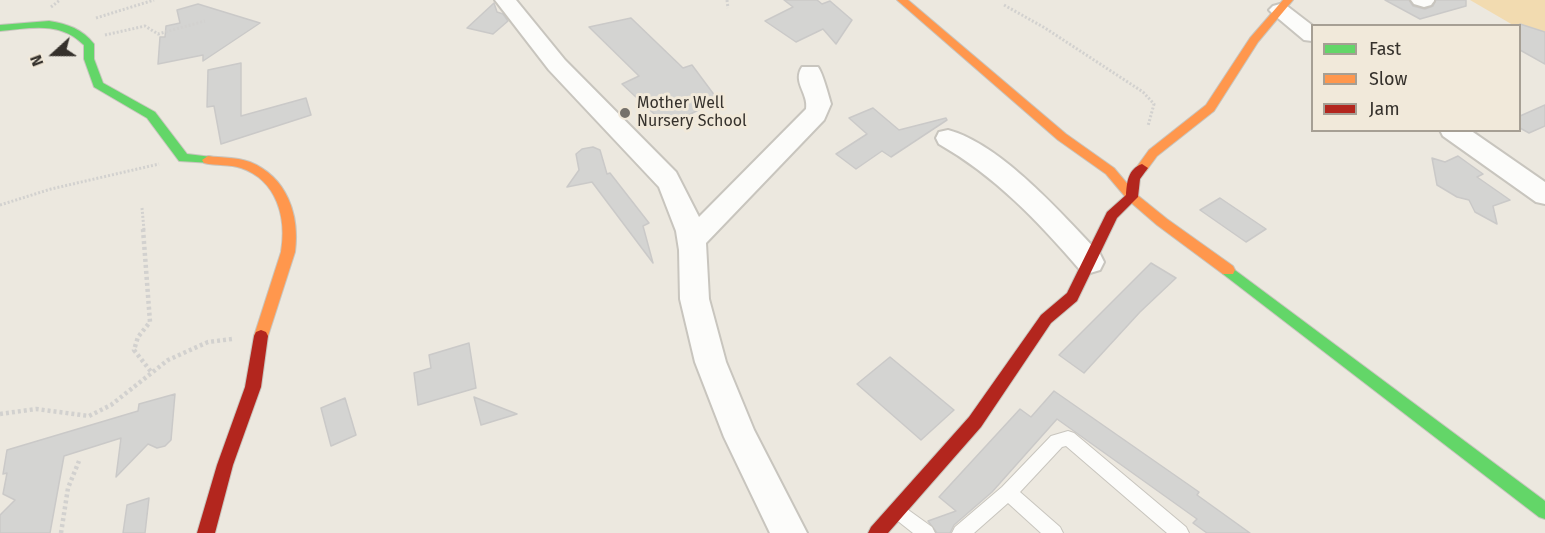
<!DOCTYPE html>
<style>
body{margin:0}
#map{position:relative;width:1545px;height:533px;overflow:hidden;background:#ece8df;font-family:"Fira Sans",sans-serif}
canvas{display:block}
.legend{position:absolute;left:1311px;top:24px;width:210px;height:108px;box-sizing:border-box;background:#f1e9da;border:2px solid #a69f94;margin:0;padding:8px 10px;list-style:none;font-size:18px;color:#35312c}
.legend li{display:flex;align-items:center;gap:12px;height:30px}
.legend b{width:30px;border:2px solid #a69f94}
.north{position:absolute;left:24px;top:24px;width:60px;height:60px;-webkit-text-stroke:4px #f1e9da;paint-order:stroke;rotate:249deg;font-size:16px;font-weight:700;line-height:24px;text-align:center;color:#35312c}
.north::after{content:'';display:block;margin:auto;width:21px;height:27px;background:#35312c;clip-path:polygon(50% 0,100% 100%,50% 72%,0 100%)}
</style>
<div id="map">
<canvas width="1545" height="533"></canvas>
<ul class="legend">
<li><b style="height:8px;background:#63d668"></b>Fast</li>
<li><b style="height:8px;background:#ff974d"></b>Slow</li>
<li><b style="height:8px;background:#b3261e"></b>Jam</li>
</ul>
<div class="north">N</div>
</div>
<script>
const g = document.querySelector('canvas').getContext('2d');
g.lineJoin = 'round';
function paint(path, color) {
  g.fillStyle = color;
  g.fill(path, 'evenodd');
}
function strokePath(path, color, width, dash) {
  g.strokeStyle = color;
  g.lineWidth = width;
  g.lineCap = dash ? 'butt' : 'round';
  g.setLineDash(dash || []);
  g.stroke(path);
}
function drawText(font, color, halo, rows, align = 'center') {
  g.font = font + ' "Fira Sans",sans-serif';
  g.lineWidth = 6;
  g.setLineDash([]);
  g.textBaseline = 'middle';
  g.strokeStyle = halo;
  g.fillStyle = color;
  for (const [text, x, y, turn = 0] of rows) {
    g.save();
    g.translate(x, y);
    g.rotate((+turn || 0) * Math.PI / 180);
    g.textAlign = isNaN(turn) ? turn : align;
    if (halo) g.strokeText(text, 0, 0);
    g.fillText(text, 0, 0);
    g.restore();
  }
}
paint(new Path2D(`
 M1470,0h75v45l-25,-15v-4l-7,-1z`), '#f2dbb0');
const building = new Path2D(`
 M784,0h33l5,4 8,-3 22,19 -16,24 -13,-15 -27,13 -31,-21 28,-14z
 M1385,0h24l4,6 12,3 8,-3 3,-6h30v6l-46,13z
 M494,3l3,9 6,2 5,7 -15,13 -26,-6z
 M198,4l62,19 -57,38v-6l-45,9 2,-27h5l1,-11 14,-3 -3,-13z
 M631,18l52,50 9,-3 26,35 -51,26 -45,-42 17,-8 -50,-49z
 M1520,24l25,8v32l-25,-14z
 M241,63v53l65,-18 5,17 -90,29 -7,-38 -7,1 1,-37z
 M1545,105v21l-16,7 -9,-5v-12z
 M873,108l26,22 47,-12 1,2 -56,37 -9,-6 -26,18 -20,-15 31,-20 -18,-16z
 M593,147l7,3 7,24 3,-1 39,50 -6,3 10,37 -61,-81 -25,5 12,-17 -3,-16 6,-5z
 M1458,156l25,18 -6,3 33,23 -17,6 4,18 -22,-12 -6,-12 -12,-3 -20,-12 -5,-27 13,4z
 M1220,198l46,31 -20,13 -46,-32z
 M1151,263l25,15 -36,34 -56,61 -25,-18z
 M469,343l7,45 -58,17 -4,-32 17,-5 -2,-13z
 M890,357l64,53 -33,30 -64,-56z
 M1054,391l145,101 -2,3 53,38h-43l-14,-10 4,-4 -140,-100 -65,73 -38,33 -4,8h-13l-9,-12 28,-10 -17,-14 81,-88 11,8z
 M175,394l-4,46 -6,6 -8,2 -9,-4 -32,33 5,-39 -57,18 -14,77h-50v-18l15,-15 -12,-6 4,-21 -4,1 4,-24 131,-39 1,-7z
 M474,397l43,17 -36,11z
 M345,398l11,37 -25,11 -10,-38z
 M149,498l-4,35h-22l4,-28z`);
paint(building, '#d4d4d2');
strokePath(building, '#cac9c8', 1.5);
const lane = new Path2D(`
 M1068,431l6,2 112,94 3,6h-22l-101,-87 -4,1 -42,45 40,35 3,6h-22l-33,-30 -34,30h-22l3,-6 47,-40 49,-51z
 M900,504l32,23 3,6h-22l-19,-15 -2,-6 2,-6z`);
const street = new Path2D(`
 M495,0h21l49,60 111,112 23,45 107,-108c3,-15 -14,-27 -4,-42h16c5,7 10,27 13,37l-7,16 -118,123 3,56 17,63 28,68 53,103h-37l-46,-96 -29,-75 -15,-63 -1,-49 -3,-19 -17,-44 -110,-117z
 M1411,0h23v1l-3,4 -7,2 -10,-3z
 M1280,4l7,2 26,20 -1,15 -8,-1 -31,-26 -4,-4 4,-4z
 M948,130c53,14 115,85 152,124l4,8 -4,8 -10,3 -10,-3c-42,-49 -85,-94 -141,-126l-3,-6 3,-6z
 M1440,130h30l75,52v22l-9,-2 -93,-66z`);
const fast = new Path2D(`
 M49,21c19,3 33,8 45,23v15l9,24 52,29 32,42 25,3 2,3 -2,3 -33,-2 -32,-43 -53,-31 -10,-28v-14c-24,-24 -53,-17 -84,-14v-6z
 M1228,265l317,236v18l-6,-2 -316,-243 -2,-4 2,-4z`);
const slow = new Path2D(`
 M897,0h11l158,134 48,34 22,26 31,25 66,47 2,4 -2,4h-10l-66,-49 -29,-25 -22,-26 -48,-34z
 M1283,0h10l-35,42 -44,69 -57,45 -11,15h-8l-2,-3 13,-18 57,-45 44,-67z
 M208,156c14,2 29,1 42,6 37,15 50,53 45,90l-27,84 -2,4 -5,2 -5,-2 -2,-4 27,-84c6,-34 -4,-72 -40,-84 -12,-4 -25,-2 -37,-5l-2,-3z`);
const jam = new Path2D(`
 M1142,164l6,4 -8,11 -2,18 -21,21 -40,83 -26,22 -70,104 -93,106h-20l3,-6 98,-110 72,-102 26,-22 40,-81 19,-17c1,-13 2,-26 16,-31z
 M261,330l5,2 2,4 -7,51 -28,78 -18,68h-18l20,-68 28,-78 9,-51 2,-4z`);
strokePath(lane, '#c8c5be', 2);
strokePath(street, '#c8c5be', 4);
strokePath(fast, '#c8c5be', 2);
strokePath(slow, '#c8c5be', 2);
strokePath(jam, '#c8c5be', 2);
strokePath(new Path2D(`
 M727,0l1,8
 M1004,5l41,23 98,64 11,12 -6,22
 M51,7l9,-7
 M96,18l58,-18
 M105,35l40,-9 13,8 47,-13
 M0,205l51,-16 108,-25
 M142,208l2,22`), '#d2d1cf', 3, [2, 2]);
strokePath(new Path2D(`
 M143,229l7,93 -12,15 -4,13 18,23
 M0,414l36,-5 53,7 22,-11 57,-45 40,-18 24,-3
 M61,533l7,-45 11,-27`), '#d2d1cf', 4.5, [3, 3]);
paint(lane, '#fcfcfa');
paint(street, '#fcfcfa');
paint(fast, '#63d668');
paint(slow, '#ff974d');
paint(jam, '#b3261e');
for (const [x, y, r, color] of [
 [625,113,6,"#75716b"]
]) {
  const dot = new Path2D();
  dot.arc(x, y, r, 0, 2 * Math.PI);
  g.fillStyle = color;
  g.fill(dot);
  strokePath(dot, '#f1e9da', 2);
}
drawText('16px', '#35312c', '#f1e9da', [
 ["Mother Well",637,104],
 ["Nursery School",637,122]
], 'left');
</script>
